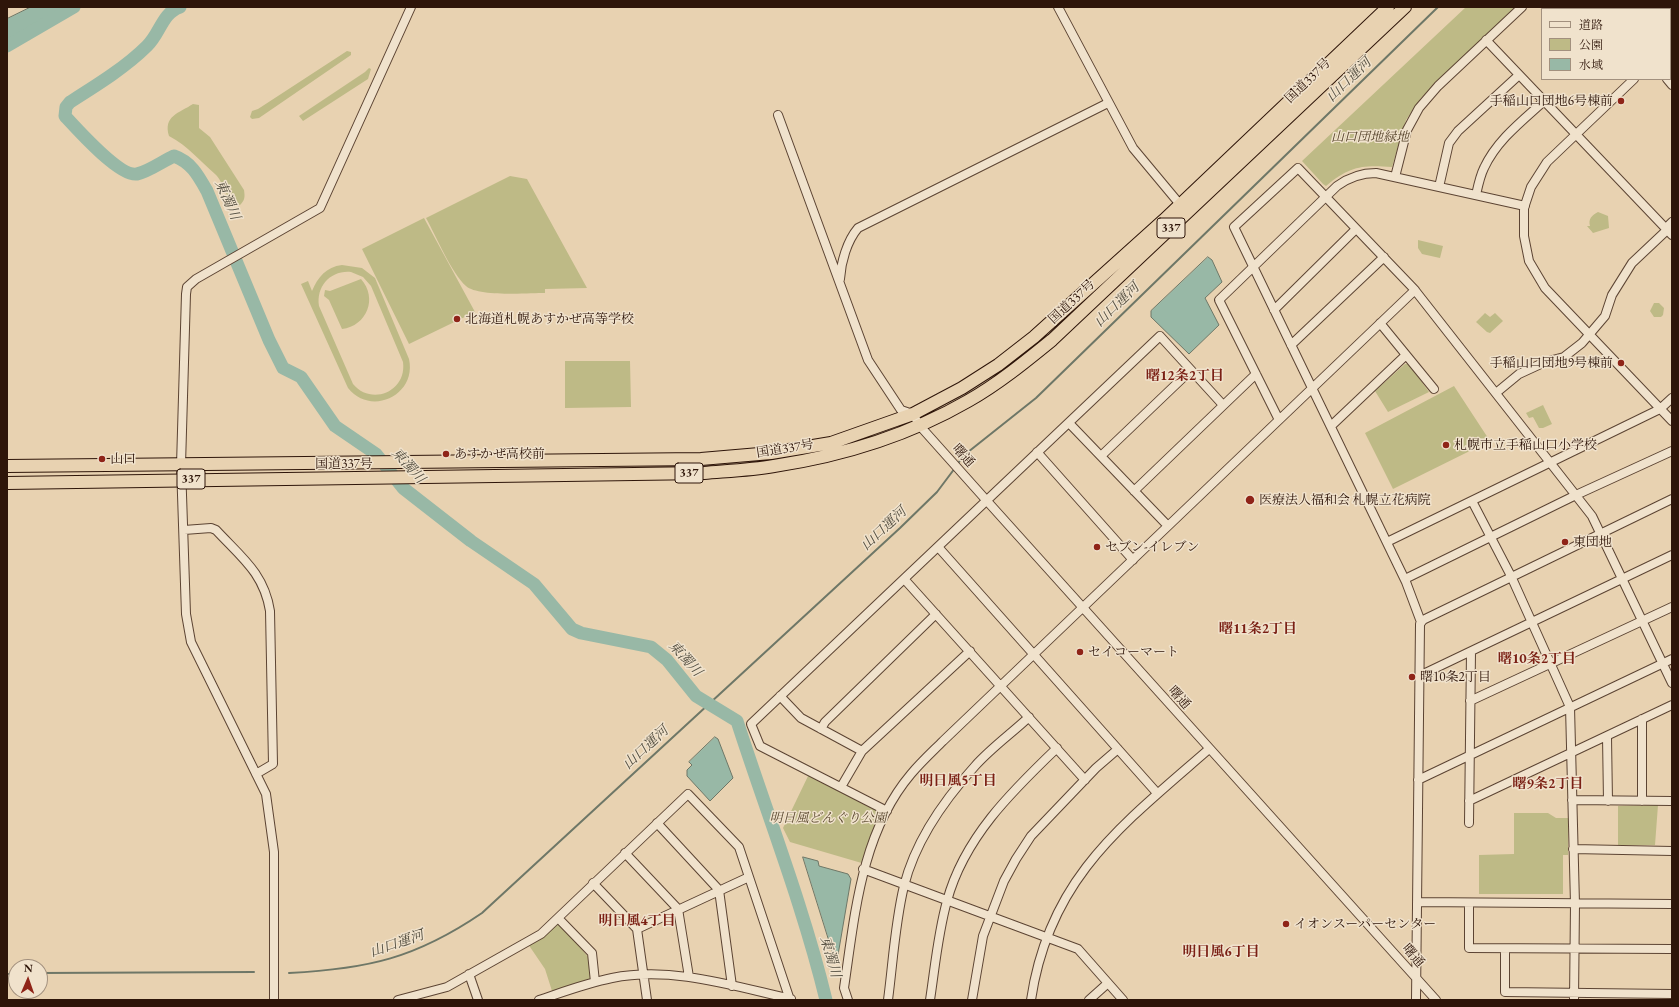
<!DOCTYPE html>
<meta charset="utf-8">
<style>
body{margin:0}
#map{position:relative;width:1679px;height:1007px;overflow:hidden;background:#e8d2b1;font-family:"EB Garamond","Noto Serif JP",serif}
canvas{display:block}
.frame{position:absolute;inset:0;border:8px solid #2e1509;pointer-events:none}
.legend{position:absolute;left:1541px;top:8px;width:130px;height:72px;box-sizing:border-box;background:#f0e2cc;border:1px solid #a2907e;margin:0;padding:5px 7px;list-style:none;font-size:12px;color:#2e1509}
.legend li{display:flex;align-items:center;gap:8px;height:20px}
.legend b{width:20px;border:1px solid #a2907e}
.north{position:absolute;left:8px;top:959px;width:40px;height:40px;box-sizing:border-box;background:#f0e2cc;border:1px solid #a2907e;border-radius:50%;rotate:2deg;font-size:11px;font-weight:700;line-height:16px;text-align:center;color:#2e1509}
.north::after{content:'';display:block;margin:auto;width:14px;height:18px;background:#8f2418;clip-path:polygon(50% 0,100% 100%,50% 72%,0 100%)}
</style>
<div id="map">
<canvas width="1679" height="1007"></canvas>
<div class="frame"></div>
<ul class="legend">
<li><b style="height:5px;background:#f0e2cc"></b>道路</li>
<li><b style="height:11px;background:#beba86"></b>公園</li>
<li><b style="height:11px;background:#98b8a6"></b>水域</li>
</ul>
<div class="north">N</div>
</div>
<script>
const g = document.querySelector('canvas').getContext('2d');
g.lineJoin = 'round';
function paint(path, color) {
  g.fillStyle = color;
  g.fill(path, 'evenodd');
}
function strokePath(path, color, width, dash) {
  g.strokeStyle = color;
  g.lineWidth = width;
  g.lineCap = dash ? 'butt' : 'round';
  g.setLineDash(dash || []);
  g.stroke(path);
}
function drawText(font, color, halo, rows, align = 'center') {
  g.font = font + ' "EB Garamond","Noto Serif JP",serif';
  g.lineWidth = 3;
  g.setLineDash([]);
  g.textBaseline = 'middle';
  g.strokeStyle = halo;
  g.fillStyle = color;
  for (const [text, x, y, turn = 0] of rows) {
    g.save();
    g.translate(x, y);
    g.rotate((+turn || 0) * Math.PI / 180);
    g.textAlign = isNaN(turn) ? turn : align;
    if (halo) g.strokeText(text, 0, 0);
    g.fillText(text, 0, 0);
    g.restore();
  }
}
paint(new Path2D(`
 M1466,7h50l-95,91 -15,22 -14,47c-30,-2 -42,-1 -66,19l-3,-2 -21,-23z
 M347,51l4,1v3l-92,63 -7,1 -2,-2 2,-6 6,-2z
 M369,68l2,1 -3,10 -65,42 -4,-5 66,-44z
 M193,104l6,1v23l11,9 34,53c1,7 1,10 -4,15 -16,-4 -15,-22 -25,-31 -15,-13 -27,-28 -46,-38 -6,-20 10,-23 24,-32z
 M510,176l17,3 60,109 -42,1v4c-16,0 -67,4 -79,-7 -14,-12 -30,-50 -40,-68z
 M1598,212l10,4 1,12 -16,5 -6,-7h3c-2,-7 2,-11 8,-14z
 M424,218l51,94 -66,32 -47,-95z
 M1418,240l25,6 -3,12 -18,-4 -4,-6z
 M342,265l20,3 13,10 34,81c8,36 -38,58 -61,29l-47,-104 7,-3 4,10c6,-14 14,-24 30,-26zM351,272l12,5 8,9 32,76c4,30 -32,44 -50,22l-34,-78c-3,-20 12,-36 32,-34z
 M361,279c17,19 6,47 -19,50l-13,-29 -5,-4 1,-6 5,1z
 M1654,303h5l5,5 -1,7 -2,2h-7l-4,-6z
 M1485,313l5,4 5,-4 8,8 -13,12 -3,-1 -11,-10z
 M565,361h65l1,46 -66,1z
 M1405,364h4l20,28 -41,20 -13,-21z
 M1454,386l36,55 -97,48 -28,-56z
 M1543,405l9,19 -9,4h-4l-6,-11 -4,1 -3,-5z
 M810,772l77,39 -22,53 -75,-22 -7,-14z
 M1658,805l-3,40h-37v-39z
 M1514,813h34l8,5h12v37h-5v39h-84v-39l35,-1z
 M558,921l31,37 4,21 -41,12 -7,-22 -17,-25z`), '#beba86');
const water = new Path2D(`
 M31,7h42l-66,34v-22z
 M1208,257l4,3 10,22 -17,16 14,27 -30,29 -38,-37v-6z
 M715,737l3,2 15,39 -23,23 -23,-25v-6l5,-5 -3,-3z
 M803,857l15,4 1,5 29,8 3,5 -13,76 -4,1z`);
paint(water, '#98b8a6');
strokePath(water, '#6e7767', 1);
strokePath(new Path2D(`
 M957,465l6,-9 73,-58 402,-391
 M40,973l214,-1
 M289,973c79,-4 127,-15 193,-60l418,-385 37,-36 18,-24
 M7,974h9`), '#6e7767', 2);
strokePath(new Path2D(`
 M180,7c-18,6 -20,27 -33,39 -21,21 -50,39 -77,56l-4,5 -1,9c12,13 55,61 72,58 11,-2 26,-13 37,-18 17,6 24,19 33,35l62,149 14,28 18,9 34,49 41,28 27,34 68,53 63,43 38,45 9,4 70,14 16,13 29,36 41,25c30,93 66,184 89,279
 M7,46l67,-39`), '#98b8a6', 13);
const minor = new Path2D(`
 M1058,7l75,141 50,60
 M1486,40l186,195
 M1670,45l2,-2
 M1634,79l-87,83 -16,25 -7,21v28l5,25 16,27 127,133
 M1667,79l5,6
 M778,115l90,245 33,50 12,4 7,12 67,75 449,499
 M1395,177l12,-47 12,-22 19,-22 84,-79
 M1439,187l10,-44 9,-12 61,-56
 M1476,195c2,-9 4,-19 8,-27 13,-28 38,-47 60,-67
 M1666,228l6,-6
 M840,279c1,-17 7,-38 18,-51l250,-125
 M1274,310l82,-81
 M1380,323l54,66
 M1291,345l93,-88
 M1496,393l23,-19 26,-12 19,-5 18,-14 23,-27 7,-21 20,-32 35,-33
 M1279,420l-60,-120 118,-114c11,-8 24,-13 39,-13l149,33
 M1069,423l99,103
 M1331,426l75,-71
 M1037,452l96,108
 M1101,456l90,-86
 M1134,491l122,-117
 M1472,501l39,75 59,131 5,197 -1,96
 M184,530l27,-2 5,2c25,27 48,43 54,81l3,153 -17,10
 M1387,542l273,-133 12,-11
 M939,548l218,245
 M1405,579l171,-84 96,-44
 M905,580l180,200
 M1421,622l-15,-40 -172,-355 64,-59 116,121 178,227 80,167
 M1419,676l253,-121
 M780,696l21,22 61,33
 M1470,701l202,-94
 M821,729l4,-7 111,-108
 M1607,737l1,64
 M1418,780l254,-121
 M841,787l21,-36 108,-100
 M1572,800l100,1
 M1469,801l203,-96
 M1642,801v-82
 M887,811l-127,-65 -9,-22 409,-388 63,69
 M657,823l62,67 13,96
 M1469,823l2,-171
 M1573,849l99,2
 M625,853l53,56 11,68
 M863,869l215,80 45,51
 M593,883l44,46 10,71
 M1417,902l255,2
 M1469,903v45l203,1
 M558,918l34,35 3,29
 M637,929l112,-52
 M1505,949v43l167,2
 M469,974l9,26
 M274,1000v-148l-8,-58 -75,-152 -5,-28 -5,-149 5,-171 1,-7 9,-8 124,-71 91,-201
 M398,1000l49,-13 94,-53 147,-140 51,53 51,153
 M539,1000c24,-8 48,-17 73,-22 60,-12 121,8 179,21
 M848,1000l-4,-12c11,-74 17,-155 67,-214 10,-12 21,-22 32,-33l472,-451
 M888,1000c5,-38 7,-77 16,-114 11,-44 41,-87 71,-120 16,-18 37,-33 54,-49
 M930,1000c5,-33 8,-67 17,-99 17,-63 64,-109 110,-153
 M972,1000l11,-64 21,-55 12,-22 15,-23 65,-68 22,-19
 M1031,1000c18,-122 91,-175 178,-251
 M1089,1000l19,-17
 M1416,1000l4,-376 3,-4 249,-121`);
const highway = new Path2D(`
 M7,466l694,-7 70,-6 60,-10 82,-29 49,-26 36,-23 36,-28 130,-117 224,-213
 M7,483l697,-10c23,-2 47,-3 70,-7 67,-10 135,-31 194,-65 30,-17 57,-39 84,-61l353,-333`);
strokePath(minor, '#5c4433', 10);
strokePath(highway, '#2e1509', 14);
strokePath(minor, '#f0e2cc', 8);
strokePath(highway, '#e8d2b1', 12);
for (const [x, y, r, color] of [
 [1621,101,4,"#8f2418"],
 [457,319,4,"#8f2418"],
 [1621,363,4,"#8f2418"],
 [1446,445,4,"#8f2418"],
 [446,454,4,"#8f2418"],
 [102,459,4,"#8f2418"],
 [1250,500,5,"#8f2418"],
 [1565,542,4,"#8f2418"],
 [1097,547,4,"#8f2418"],
 [1080,652,4,"#8f2418"],
 [1412,677,4,"#8f2418"],
 [1286,924,4,"#8f2418"]
]) {
  const dot = new Path2D();
  dot.arc(x, y, r, 0, 2 * Math.PI);
  g.fillStyle = color;
  g.fill(dot);
  strokePath(dot, '#f0e2cc', 1.5);
}
for (const [x, y, w] of [
 [1171,228,28],
 [689,473,28],
 [191,479,28]
]) {
  const box = new Path2D();
  box.roundRect(x - w / 2, y - 10, w, 20, 3);
  g.fillStyle = '#f0e2cc';
  g.fill(box);
  strokePath(box, '#2e1509', 1);
}
drawText('bold 12px', '#2e1509', null, [
 ["337",1171,228],
 ["337",689,473],
 ["337",191,479]
]);
drawText('13px', '#2e1509', '#f0e2cc', [
 ["国道337号",1308,81,-44],
 ["国道337号",1072,302,-43],
 ["国道337号",785,449,-9],
 ["曙通",963,456,48],
 ["国道337号",344,464],
 ["曙通",1179,698,48],
 ["曙通",1413,956,49]
]);
drawText('13px', '#2e1509', '#f0e2cc', [
 ["手稲山口団地6号棟前",1613,101,"right"],
 ["北海道札幌あすかぜ高等学校",465,319],
 ["手稲山口団地9号棟前",1613,363,"right"],
 ["札幌市立手稲山口小学校",1454,445],
 ["あすかぜ高校前",454,454],
 ["山口",110,459],
 ["医療法人福和会 札幌立花病院",1259,500],
 ["東団地",1573,542],
 ["セブン-イレブン",1105,547],
 ["セイコーマート",1088,652],
 ["曙10条2丁目",1420,677],
 ["イオンスーパーセンター",1294,924]
], 'left');
drawText('italic 13px', '#59472e', '#f0e2cc', [
 ["山口団地緑地",1370,137],
 ["明日風どんぐり公園",828,818]
]);
drawText('italic 14px', '#534e40', '#f0e2cc', [
 ["山口運河",1349,80,-44],
 ["東濁川",227,200,66],
 ["山口運河",1117,305,-44],
 ["東濁川",408,466,48],
 ["山口運河",884,529,-43],
 ["東濁川",685,659,48],
 ["山口運河",646,748,-43],
 ["山口運河",397,944,-19],
 ["東濁川",830,957,74]
]);
drawText('bold 14px', '#7a1f14', '#f0e2cc', [
 ["曙12条2丁目",1185,376],
 ["曙11条2丁目",1258,629],
 ["曙10条2丁目",1537,659],
 ["明日風5丁目",958,781],
 ["曙9条2丁目",1548,784],
 ["明日風4丁目",637,921],
 ["明日風6丁目",1221,952]
]);
</script>
